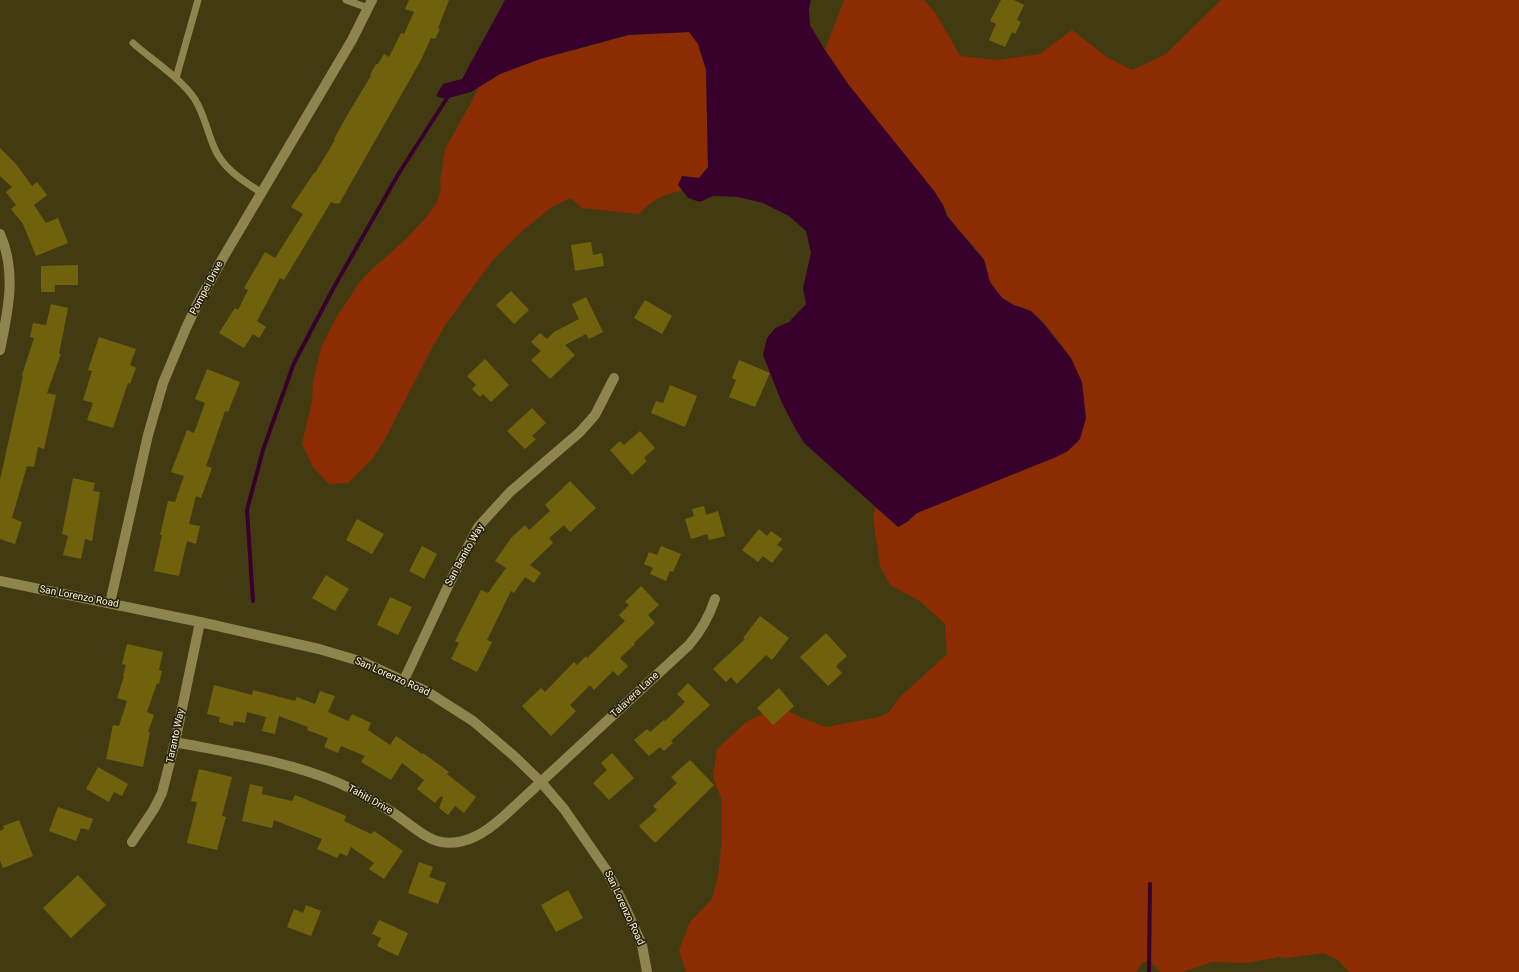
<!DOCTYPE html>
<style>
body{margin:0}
canvas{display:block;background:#423b11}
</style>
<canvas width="1519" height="972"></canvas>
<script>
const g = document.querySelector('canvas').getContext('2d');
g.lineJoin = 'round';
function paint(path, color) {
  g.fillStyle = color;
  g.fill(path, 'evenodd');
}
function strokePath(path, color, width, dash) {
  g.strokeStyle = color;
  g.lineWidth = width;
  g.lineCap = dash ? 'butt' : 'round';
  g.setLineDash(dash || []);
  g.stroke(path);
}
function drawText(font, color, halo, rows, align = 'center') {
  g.font = font + ' Roboto,sans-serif';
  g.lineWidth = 3.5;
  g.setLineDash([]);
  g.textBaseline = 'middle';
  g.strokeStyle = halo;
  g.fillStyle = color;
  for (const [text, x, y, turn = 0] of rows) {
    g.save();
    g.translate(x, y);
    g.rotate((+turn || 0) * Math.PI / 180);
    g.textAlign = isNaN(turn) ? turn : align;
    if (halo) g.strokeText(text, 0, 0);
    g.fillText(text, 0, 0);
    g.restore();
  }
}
paint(new Path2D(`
 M844,0h80l12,14 24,42 37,4 43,-6 32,-24 36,28 24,12 34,-16 55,-54h298v972h-170l-11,-12 -14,-7 -37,5 -8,-1 -33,6 -34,-1 -29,10h-23l-10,-11 -7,1 -7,10h-450l-7,-22 11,-28 22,-23 6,-23 4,-37v-39l-9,-22 4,-29 28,-26 33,-18 19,11 29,11 53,-10 10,-5 10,-14 48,-44 -2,-30 -25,-23 -30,-16 -10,-19 -7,-50 3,-9 22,20 9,-5 10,-9 139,-56 15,-99c-10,-13 -27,-39 -40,-47 -10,-5 -22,-6 -30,-15 -4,-4 -9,-9 -11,-14 -4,-7 -2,-17 -7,-24 -13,-20 -31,-29 -40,-53l-95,-121 -23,-34z
 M689,32l9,12 8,26 2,98 -9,11 -21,5 5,6c-20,5 -30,9 -44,24l-57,-6 -11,-10 -19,9 -29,23 -31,31 -46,63 -13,22 -48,93 -12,19 -25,25 -19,1 -16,-17 -11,-23 10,-43 1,-20 9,-36 14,-27 23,-35 13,-14 32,-28 21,-22 11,-15 5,-15 -1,-8 5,-32 26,-46 7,-15 22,-14 40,-15 46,-12 43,-12z`), '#8c2c03');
paint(new Path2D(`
 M505,0h306l-2,9 1,16 15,25 23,34 87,108 8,13 4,11 37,44 6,22 12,16 12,7 17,6 12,12 28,35 11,24 4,36 -6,21 -12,12 -12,6 -139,56 -10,9 -9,5 -94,-84 -9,-15 -13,-25 -19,-48 4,-17 8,-10 14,-6 17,-18 -3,-16 8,-35 -5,-22 -17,-15 -26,-13 -25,-6 -25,-1 -13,6 -12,-4 -10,-13 4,-9 17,2 9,-11 -2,-97 -8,-26 -9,-12 -61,3 -88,24 -40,15 -29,18 -26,7 -9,-3 7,-12 19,-5z`), '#38012c');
strokePath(new Path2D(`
 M253,601l-6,-91 16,-60 31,-87 40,-76 65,-114 50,-78
 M1149,972l1,-88`), '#38012c', 4);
paint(new Path2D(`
 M409,0h40l-11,28 2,1 -5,10 -4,-1 -10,22 -82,144 -2,-1 -1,1 -5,-2 -47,78 -4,-2 -23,43 9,6 -7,11 -6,-4 -9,14 -25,-15 16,-25 3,2 10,-20 -4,-2 21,-36 10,6 28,-44 -12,-7 23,-34h1l20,-33 -1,-1 15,-27 22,-36 -1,-1 6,-11h2l6,-10 5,3 12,-24 3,1 10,-22 -9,-3z
 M1001,0h13l10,5 -7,15 4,2 -6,12 -3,-2 -7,15 -16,-7 7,-16 -6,-3z
 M0,148l16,16 16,22 5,-4 10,13 -13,10 12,18 12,-5 10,25 -32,13 -13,-32 -12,-15 5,-4 -10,-13 6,-5 -12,-11z
 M591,242l2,13 9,-2 2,13 -29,5 -4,-26z
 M78,265v20h-23v7h-14v-26z
 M511,291l18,19 -15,14 -18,-19z
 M586,297l17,35 -14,7 -3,-5 -21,11 10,10 -25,24 -19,-19 10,-9 -10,-9 9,-9 7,6 7,-7 25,-13 -7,-15z
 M645,300l27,16 -10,18 -28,-16z
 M51,304l17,4 -9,46h2l-14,39 9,2 -12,54 -6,-2 -4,20 -7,-1 -15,52 10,4 -7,22 -15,-5v-59l23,-104 -1,-1 12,-37 -4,-1 3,-14 13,2z
 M99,337l37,12 -6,16 6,3 -6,16 -2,-1 -15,45 -26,-8 6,-17 -10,-3 9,-29 -4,-1z
 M485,359l24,26 -18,17 -8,-8 -3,3 -8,-8 4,-4 -9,-9z
 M739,360l31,13 -15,34 -26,-10 7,-17 -4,-2z
 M207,369l33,13 -12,30 -3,-1 -19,55 6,2 -11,30 -5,-2 -7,28 11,2 -4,18 -9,-3 -8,35 -25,-5 8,-36h-2l8,-34 7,1 9,-26 -13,-4 16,-42 7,3 11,-30 -10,-4z
 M670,385l27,11 -12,31 -34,-14 5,-12 7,2z
 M532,408l14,15 -14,13 4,3 -11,10 -18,-18z
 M640,431l15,17 -11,10 3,3 -15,14 -22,-25 10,-9 4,4z
 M73,478l22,5 -2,8 7,1 -8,49 -7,-2 -4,20 -18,-4 5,-19 -6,-2z
 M570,481l26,27 -26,24 -6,-7 -15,13 4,5 -23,22 11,8 -7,10 -9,-6 -11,16 -3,-2 -24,49 5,2 -15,30 -26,-13 8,-16 -4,-2 26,-51 7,3 18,-25 -11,-7 16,-23 14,-13 4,5 21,-19 -5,-6z
 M704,506l2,9 12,-4 7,25 -16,4 -2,-6 -16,5 -6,-20 9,-3 -2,-7z
 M357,519l27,15 -12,20 -26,-14z
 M759,529l8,7 4,-5 11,8 -5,6 6,4 -11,14 -9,-7 -5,6 -16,-12z
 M422,546l15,8 -13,25 -15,-8z
 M661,546l20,8 -8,18 -3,-1 -4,10 -16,-7 3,-6 -9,-4 5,-12 8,3z
 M326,575l23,14 -14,22 -23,-13z
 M641,586l18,19 -11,10 7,8 -21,20 1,1 -15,14 8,8 -10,10 -5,-5 -19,19 -4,-5 -20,20 6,6 -25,25 -29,-30 19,-18 4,4 29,-30 3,3 9,-9 1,2 38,-37 -6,-6 10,-10 -4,-3z
 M390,597l22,10 -14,28 -21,-10z
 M760,616l29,22 -17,22 -6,-5 -29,29 -6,-7 -5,5 -13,-13 32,-30 -2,-1z
 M826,633l21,23 -11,10 6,7 -14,13 -28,-29z
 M127,644l36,8 -4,18 3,1 -3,13 -2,-1 -10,29 7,3 -6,17h2l-7,35 -37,-8 7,-34 6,1 8,-25 -10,-3 7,-22h-1l3,-11 -4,-1z
 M688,683l22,22 -39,36 2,2 -9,8 -4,-4 -11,9 -15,-16 13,-11 3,3 14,-12 1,1 20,-19 -8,-8z
 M214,685l38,10 1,-5 42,11 2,-4 18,7 5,-13 15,5 -7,16 20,9 4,-7 19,9 -3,7 22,15 6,-9 26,18 1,-1 26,19 -2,2 29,23 -12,16 -9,-7 -7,9 -9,-7 4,-11 -2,-1 -6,7 -18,-14 7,-9 -22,-17 -11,17 -30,-18 4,-6 -24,-10 -3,7 -14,-6 4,-9 -21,-8 1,-3 -29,-11 -4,18 -13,-3 4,-14 -19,-5 -2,11 -11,-2 -1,5 -14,-4 1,-5 -13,-3z
 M779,688l15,18 -21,19 -16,-17z
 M612,753l22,25 -25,22 -16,-17 14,-13 -6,-7z
 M690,760l24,25 -59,58 -16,-17 18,-16 -4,-4 24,-23 -6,-6z
 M98,767l30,17 -6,12 -8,-4 -5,10 -23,-13z
 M199,769l33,8 -10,39 4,1 -9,33 -30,-7 10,-41 -6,-1z
 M250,784l13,3 -1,7 30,7 3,-6 44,18 7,3 -2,5 27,13 3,-3 29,20 -19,28 -15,-10 5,-6 -23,-16 -4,9 -7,-3 -3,5 -20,-9 5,-10 -48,-19 -2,8 -30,-7z
 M58,807l35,12 -4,11 -8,-2 -5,13 -27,-10z
 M19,820l14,36 -30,12 -3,-7v-30l4,-2 -1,-3z
 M419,862l14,5 -4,10 17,6 -8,21 -30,-11z
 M78,875l28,30 -35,33 -28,-30z
 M568,890l15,28 -27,14 -15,-27z
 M306,905l15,6 -10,25 -24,-9 7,-18 9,4z
 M379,920l29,13 -10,23 -21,-10 4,-8 -9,-4z`), '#70620c');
strokePath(new Path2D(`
 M346,0l22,8
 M133,43c19,17 47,35 61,55 10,15 13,33 20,49 8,21 29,34 48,46
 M176,78l22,-78`), '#8e844e', 7);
strokePath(new Path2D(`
 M0,234c17,38 8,77 0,116
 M404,680l46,-98 28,-55 32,-35 70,-60 15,-17 19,-37
 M175,742c55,11 112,19 164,41 18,8 36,19 53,29 14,9 33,27 49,30 25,4 45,-10 62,-25l186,-172c12,-14 20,-28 26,-46
 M132,842l22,-33 8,-16 13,-51 25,-120`), '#8e844e', 10);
strokePath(new Path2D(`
 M0,581l200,41 119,27 44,13 63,29 47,30 41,35 27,26 23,27 43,62 19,38 16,36 5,27
 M110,603l38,-168 15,-52 23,-55 10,-21 28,-51 128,-216 20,-40`), '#8e844e', 10);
drawText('10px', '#fbf5d9', '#26220b', [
 ["Pompei Drive",207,288,-62],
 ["San Benito Way",465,555,-61],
 ["San Lorenzo Road",79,597,11],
 ["San Lorenzo Road",392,677,24],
 ["Talavera Lane",635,695,-43],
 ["Taranto Way",176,736,-78],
 ["Tahiti Drive",370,800,29],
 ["San Lorenzo Road",624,908,65]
]);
</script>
